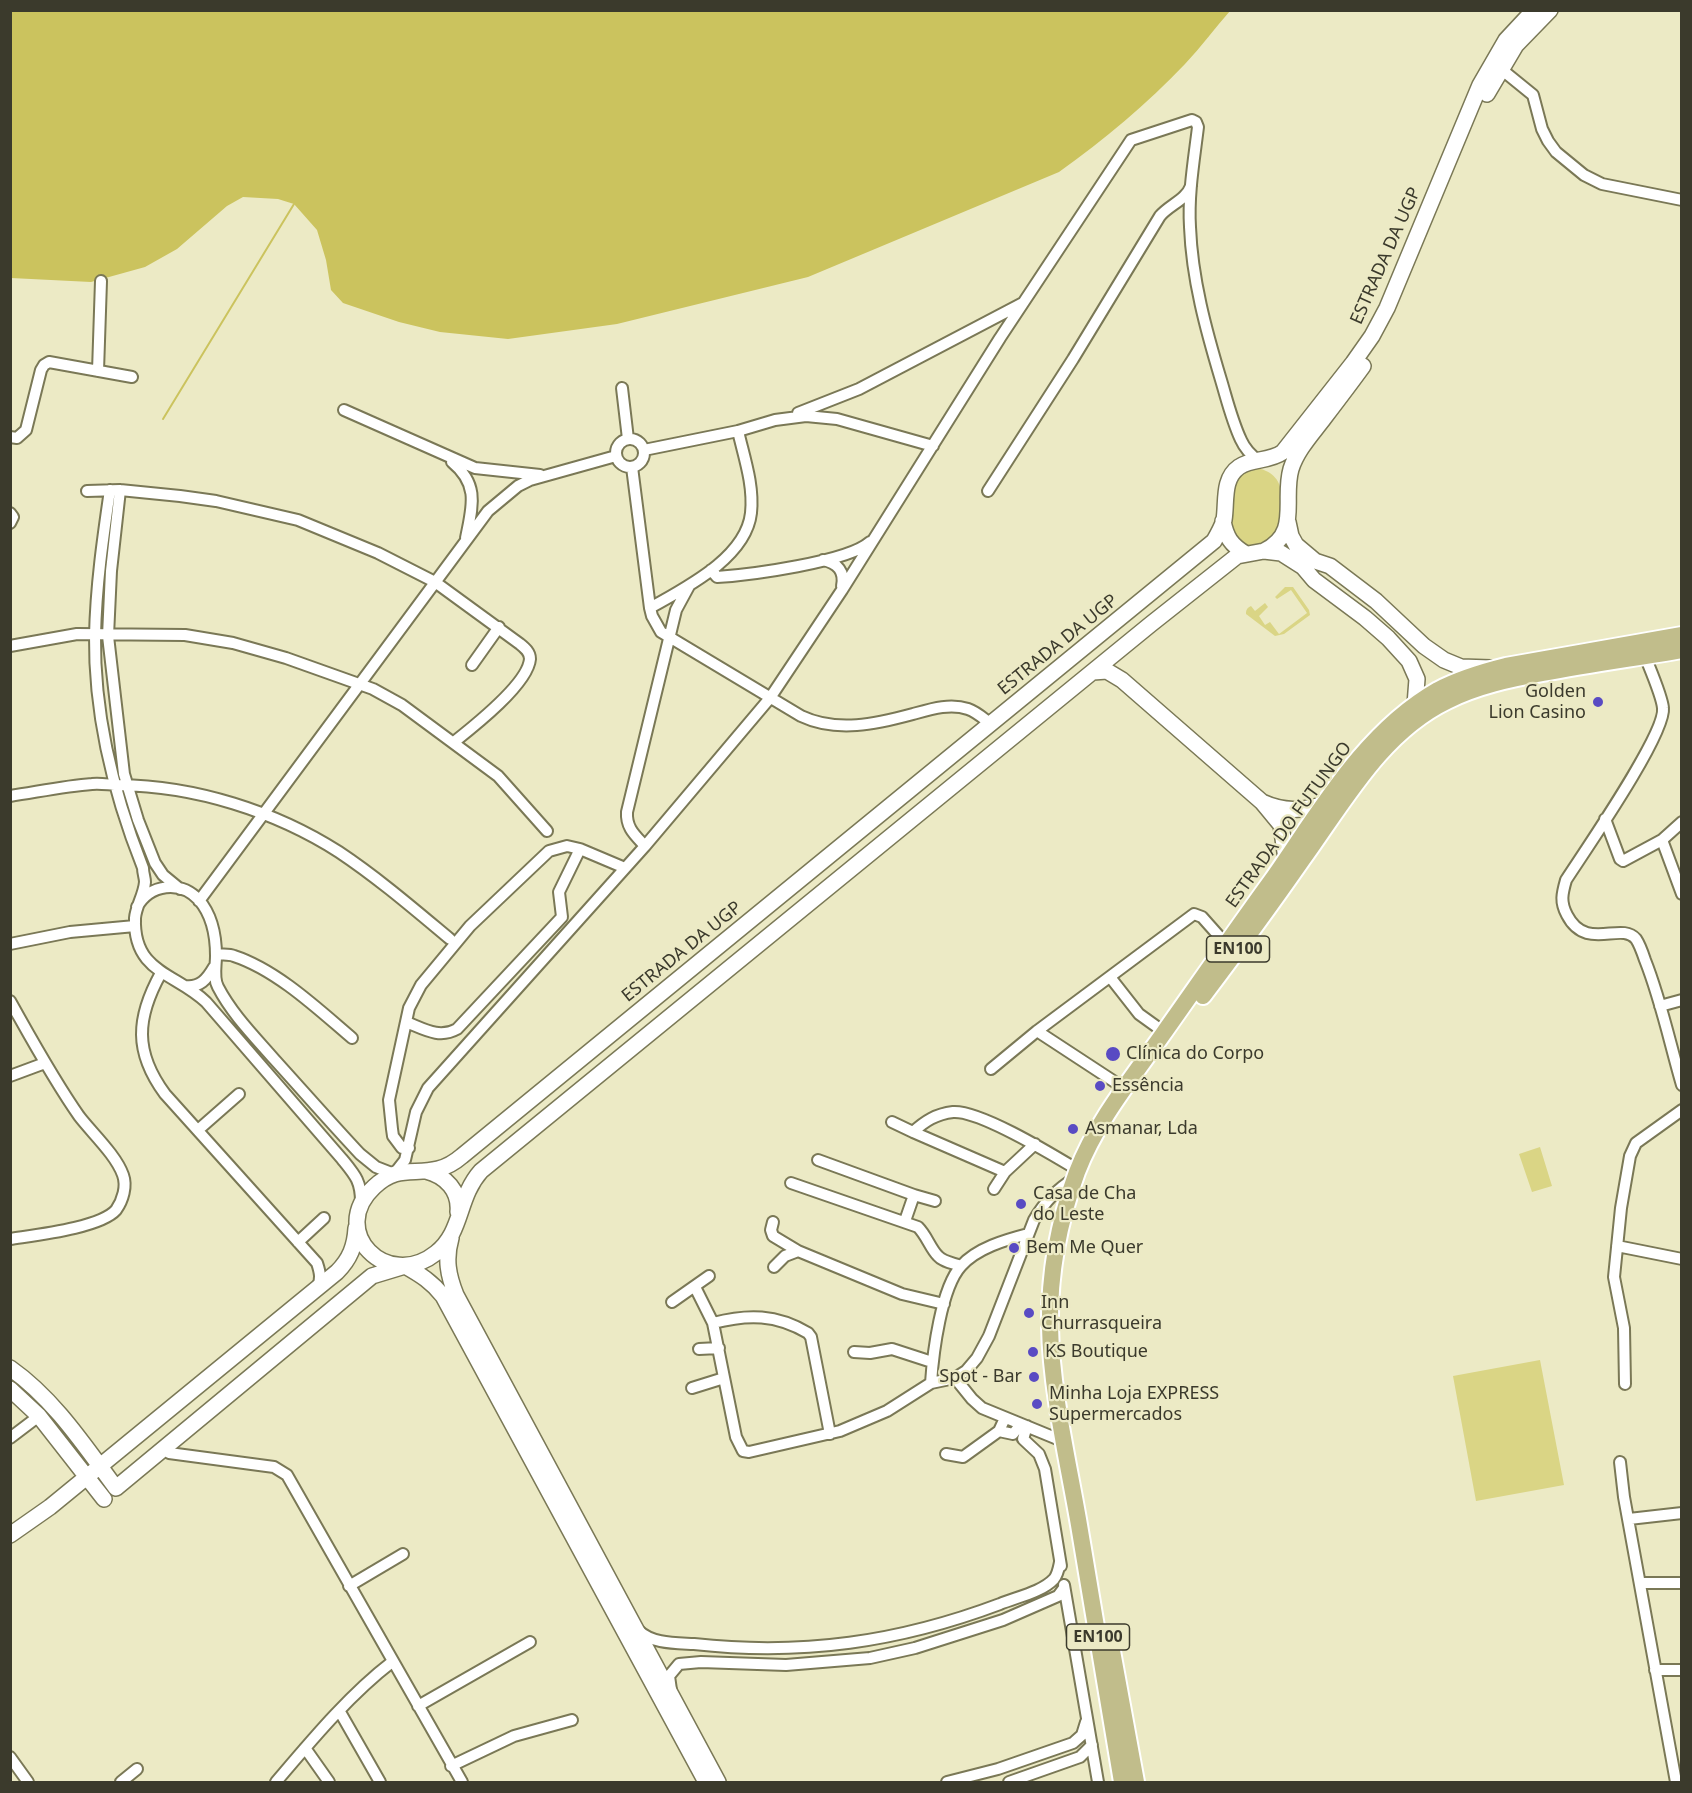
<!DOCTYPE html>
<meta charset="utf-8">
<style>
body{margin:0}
#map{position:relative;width:1692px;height:1793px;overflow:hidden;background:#eceac5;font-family:"Noto Sans",sans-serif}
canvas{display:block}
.frame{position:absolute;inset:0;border:12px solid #3b3a2c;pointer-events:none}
</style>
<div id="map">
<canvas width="1692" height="1793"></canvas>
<div class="frame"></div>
</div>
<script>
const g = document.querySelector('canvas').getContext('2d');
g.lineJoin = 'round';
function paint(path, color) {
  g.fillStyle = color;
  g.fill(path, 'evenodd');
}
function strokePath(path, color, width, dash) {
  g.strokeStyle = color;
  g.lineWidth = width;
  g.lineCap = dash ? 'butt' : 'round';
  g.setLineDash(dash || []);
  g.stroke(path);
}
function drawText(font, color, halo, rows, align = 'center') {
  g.font = font + ' "Noto Sans",sans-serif';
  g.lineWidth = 4.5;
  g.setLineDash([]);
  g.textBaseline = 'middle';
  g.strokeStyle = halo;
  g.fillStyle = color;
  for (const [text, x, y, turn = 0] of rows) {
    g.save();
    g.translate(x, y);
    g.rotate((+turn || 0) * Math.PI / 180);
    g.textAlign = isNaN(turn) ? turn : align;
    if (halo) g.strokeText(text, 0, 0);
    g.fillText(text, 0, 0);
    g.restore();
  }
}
paint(new Path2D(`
 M1257,468c34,7 25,40 21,67l-21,14 -18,-8 -8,-14v-41l10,-13z
 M1285,587h8l16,23 1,5 -26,19 -9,2 -29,-22c0,-4 1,-6 5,-8l4,5 10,-8 3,4 -9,9 6,9 5,-3 9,12 28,-21 -16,-23 -14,9 -2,-2z
 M1540,1147l12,39 -20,6 -13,-38z
 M1540,1360l24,125 -88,16 -23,-125z`), '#dad585');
paint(new Path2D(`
 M11,11h1219c-15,17 -29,36 -45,53 -38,40 -81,76 -126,108l-251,105 -191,47 -109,15 -68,-7 -41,-10 -56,-19 -12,-13 -5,-30 -9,-30 -23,-26 -16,-5 -35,-2 -16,9 -50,43 -32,18 -54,15 -80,-4z`), '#cbc35e');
strokePath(new Path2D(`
 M163,419l131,-215`), '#cbc35e', 2);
const street = new Path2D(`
 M1501,69l32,26 9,34 6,12 8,11 28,23 18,9 80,16
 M98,371l3,-90
 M622,388l6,51
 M344,410l131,58 65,7
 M798,413l61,-24 164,-86
 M10,437l7,1 9,-8 15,-60 3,-5 5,-3 83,15
 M616 453a14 14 0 1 1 28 0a14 14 0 1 1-28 0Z
 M644,450l94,-19 37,-11 31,-4 31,3 96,27
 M452,462c28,23 20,45 14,76
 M632,467l18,141 2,8 9,16 140,84c36,17 75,8 112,-2 18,-5 37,-11 55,-5 9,3 16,10 23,15
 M110,490c-7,48 -14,96 -15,146 -1,80 19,159 48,232 0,5 2,10 2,14 -1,13 -9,24 -10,36 -2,55 41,55 71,84l136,157c13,16 19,22 19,43
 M120,490l-9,81 -3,65 16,138 14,46 17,43 8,12 17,14
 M87,491l33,-1 60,6 36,5 82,19 80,33 57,29 85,62c5,4 10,8 10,15 -2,25 -57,68 -76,83
 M988,491l85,-132 87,-143c9,-11 26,-16 31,-30
 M10,513l3,4 -3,6
 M823,560c15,3 22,12 19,26
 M711,570l6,7c32,-2 131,-15 153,-35
 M650,608c35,-20 96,-50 101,-95 3,-28 -7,-56 -13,-82
 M10,646l67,-12 108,1 48,8 53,15 87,31 29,16 96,71 49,55
 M1645,656c5,13 17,40 18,52 3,26 -79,144 -97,172 -4,14 -6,22 1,35 19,37 54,6 69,24 4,6 7,15 9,21 16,40 25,84 37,125
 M472,665l27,-38
 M10,796c27,-4 55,-10 82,-12 9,-1 18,1 27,1 76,1 156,26 220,67 39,26 75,57 111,87
 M1605,819l15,40 3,2 39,-21 20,-18
 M1662,840l20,54
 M645,846c-10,-11 -19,-18 -18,-34l49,-202 13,-24
 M199,901l289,-390 30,-25 12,-6 86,-24
 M137,907c13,-23 43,-27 62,-7 13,15 17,37 17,56 0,10 -3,22 2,31 14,27 36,49 56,72 29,32 57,64 86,95l16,13 18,7 11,-14 11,-48 12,-24 217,-242 125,-148 72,-108 158,-252 131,-198 61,-20 4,2 2,5c-4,33 -10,67 -8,100 2,52 16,103 31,153 6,20 11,41 20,60 4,9 11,16 18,21
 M10,944l60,-12 65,-6
 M216,954c6,1 13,0 18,2 43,14 85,54 118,82
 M161,973c-25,45 -27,79 4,121l152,169c3,9 5,17 0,25
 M1110,977l29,37 25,18
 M185,986c15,2 22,-7 29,-19
 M10,1001c22,39 43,78 69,115 13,17 37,39 44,59 4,11 0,25 -7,35 -16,18 -81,25 -106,29
 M1660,1006l22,-6
 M406,1022c18,7 33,17 51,7l105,-112 -3,-25 21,-43
 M1037,1031l87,57
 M991,1069l46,-38 157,-117 8,3 24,27
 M10,1076l35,-13
 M892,1122l21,10
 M198,1130l41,-36
 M409,1148h-7l-9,-12 -1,-7 -3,-29 20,-92 12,-23 49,-59 79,-75 18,-5 13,3 45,19
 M818,1160l96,35 -9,26
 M1005,1172l-92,-40c12,-11 23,-18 40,-20 27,-2 100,43 125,58
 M791,1183l127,44c9,9 12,21 20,29 5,6 15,7 23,10
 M994,1189l11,-17 30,-28
 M914,1195l21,6
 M773,1222l-2,8 2,6 25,15
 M298,1242l26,-24
 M1617,1246l65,13
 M774,1267l11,-11 13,-5 104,43 42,10
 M695,1287l18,36 23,114 7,14 6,1 91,-21 47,-20 44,-28 24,-5 11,-7 11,-13 12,-22 45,-116c11,-19 23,-31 41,-42
 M672,1302l37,-26
 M713,1323c35,-9 63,-9 95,10l3,4 19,97
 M699,1349l20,-1
 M854,1352l16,1 22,-4 40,13
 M955,1378l17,21 10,9 83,34
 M931,1383c2,-30 10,-95 30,-117 16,-18 44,-26 67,-32
 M1625,1384l-1,-56 -10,-51 7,-69 9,-52 6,-13 46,-33
 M692,1388l32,-10
 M1027,1426l-4,13 16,15 6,15 16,97
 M999,1431l14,3 8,-10
 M10,1438l29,-22
 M169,1453l105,14 13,8 175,307
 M946,1454l17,3 36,-26 6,-13
 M1620,1462l4,35 52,285
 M1629,1519l53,-6
 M1640,1583h42
 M1064,1585l34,197
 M349,1586l54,-32
 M638,1630c14,14 37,13 56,14 108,12 205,-2 306,-40 17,-7 42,-12 54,-25 4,-5 5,-12 6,-17
 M1655,1670h27
 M671,1690l-2,-14 10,-12 22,-2 85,3 84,-7 45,-10 88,-28 55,-24 6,-8
 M418,1706l112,-64
 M340,1712l40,70
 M305,1748l24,34
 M10,1757l18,25
 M451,1766l63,-30 58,-16
 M121,1782l16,-13
 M276,1782c35,-41 73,-87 116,-120
 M947,1782l51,-13 75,-26 9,-8 4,-13
 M1009,1782l71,-25 12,-12`);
const secondary = new Path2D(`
 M1487,94l29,-49 34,-35
 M1223,521c3,16 8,24 23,33
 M1288,522l3,14 5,9 19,16 15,5 46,35 48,45 20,14 17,7 30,1
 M1264,551c37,-18 18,-51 27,-82 6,-19 21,-35 33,-51 13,-17 26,-34 39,-52
 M1093,672l14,-1 15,9 140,122 19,23 5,34
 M1415,705l2,-26 -8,-18 -21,-23 -23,-20 -51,-38 -11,-13 -22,-14 -17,-2 -27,5 -86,68 -670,547c-24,27 -18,61 -45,82 -49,39 -109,-22 -62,-66 23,-22 39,-12 64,-18 9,-2 17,-7 24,-13l752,-615c4,-7 8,-14 10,-21 3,-18 -2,-41 15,-53 13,-9 30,-5 44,-15l70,-89 19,-27 15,-28 93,-223 26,-45 28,-30
 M1262,802c22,10 40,9 63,2
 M426,1171c20,5 34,20 32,41
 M451,1238c-6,21 -3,37 5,57l262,487
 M10,1368c44,31 74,77 106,120l256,-212 33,-10c16,9 27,16 38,30l263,486
 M10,1389l29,27 65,83
 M10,1535l40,-28 287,-235c13,-13 18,-26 19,-44`);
const primary = new Path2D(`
 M1203,996c34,-45 67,-90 99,-136 42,-58 79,-127 145,-159 30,-15 63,-22 96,-28 46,-9 92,-15 139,-23
 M1112,1651l24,131
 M1122,1782c-14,-85 -28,-171 -43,-257 -11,-64 -28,-135 -29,-199 -1,-53 9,-105 27,-154 19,-50 55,-94 86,-138 36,-51 72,-103 109,-154 47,-67 92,-148 166,-190 21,-11 44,-18 68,-24l176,-31`);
strokePath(street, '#7a7856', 14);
strokePath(secondary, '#7a7856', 18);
strokePath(primary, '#fff', 20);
strokePath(street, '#fff', 10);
strokePath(secondary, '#fff', 15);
strokePath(primary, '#c1bd8b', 16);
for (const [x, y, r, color] of [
 [1598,702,6,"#594bc3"],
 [1113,1054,8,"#594bc3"],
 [1100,1086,6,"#594bc3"],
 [1073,1129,6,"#594bc3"],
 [1021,1204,6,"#594bc3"],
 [1014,1248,6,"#594bc3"],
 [1029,1313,6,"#594bc3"],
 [1033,1352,6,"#594bc3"],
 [1034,1377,6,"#594bc3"],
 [1037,1404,6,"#594bc3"]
]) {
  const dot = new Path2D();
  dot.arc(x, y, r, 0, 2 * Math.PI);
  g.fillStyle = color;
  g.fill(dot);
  strokePath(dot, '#eceac5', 2);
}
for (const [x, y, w] of [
 [1238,949,63],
 [1098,1637,63]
]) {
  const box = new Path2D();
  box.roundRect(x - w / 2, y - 13, w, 26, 4.5);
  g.fillStyle = '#eceac5';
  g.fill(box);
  strokePath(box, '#3b3a2c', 1.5);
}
drawText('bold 16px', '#3b3a2c', null, [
 ["EN100",1238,949],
 ["EN100",1098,1637]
]);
drawText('18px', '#3b3a2c', '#eceac5', [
 ["ESTRADA DA UGP",1386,256,-66],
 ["ESTRADA DA UGP",1058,645,-39],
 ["ESTRADA DO FUTUNGO",1289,825,-54],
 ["ESTRADA DA UGP",682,952,-39]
]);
drawText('18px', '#3b3a2c', '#eceac5', [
 ["Golden",1586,692,"right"],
 ["Lion Casino",1586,713,"right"],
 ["Clínica do Corpo",1126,1054],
 ["Essência",1112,1086],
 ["Asmanar, Lda",1085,1129],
 ["Casa de Cha",1033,1194],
 ["do Leste",1033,1215],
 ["Bem Me Quer",1026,1248],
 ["Inn",1041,1303],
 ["Churrasqueira",1041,1324],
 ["KS Boutique",1045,1352],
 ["Spot - Bar",1022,1377,"right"],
 ["Minha Loja EXPRESS",1049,1394],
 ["Supermercados",1049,1415]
], 'left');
</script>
